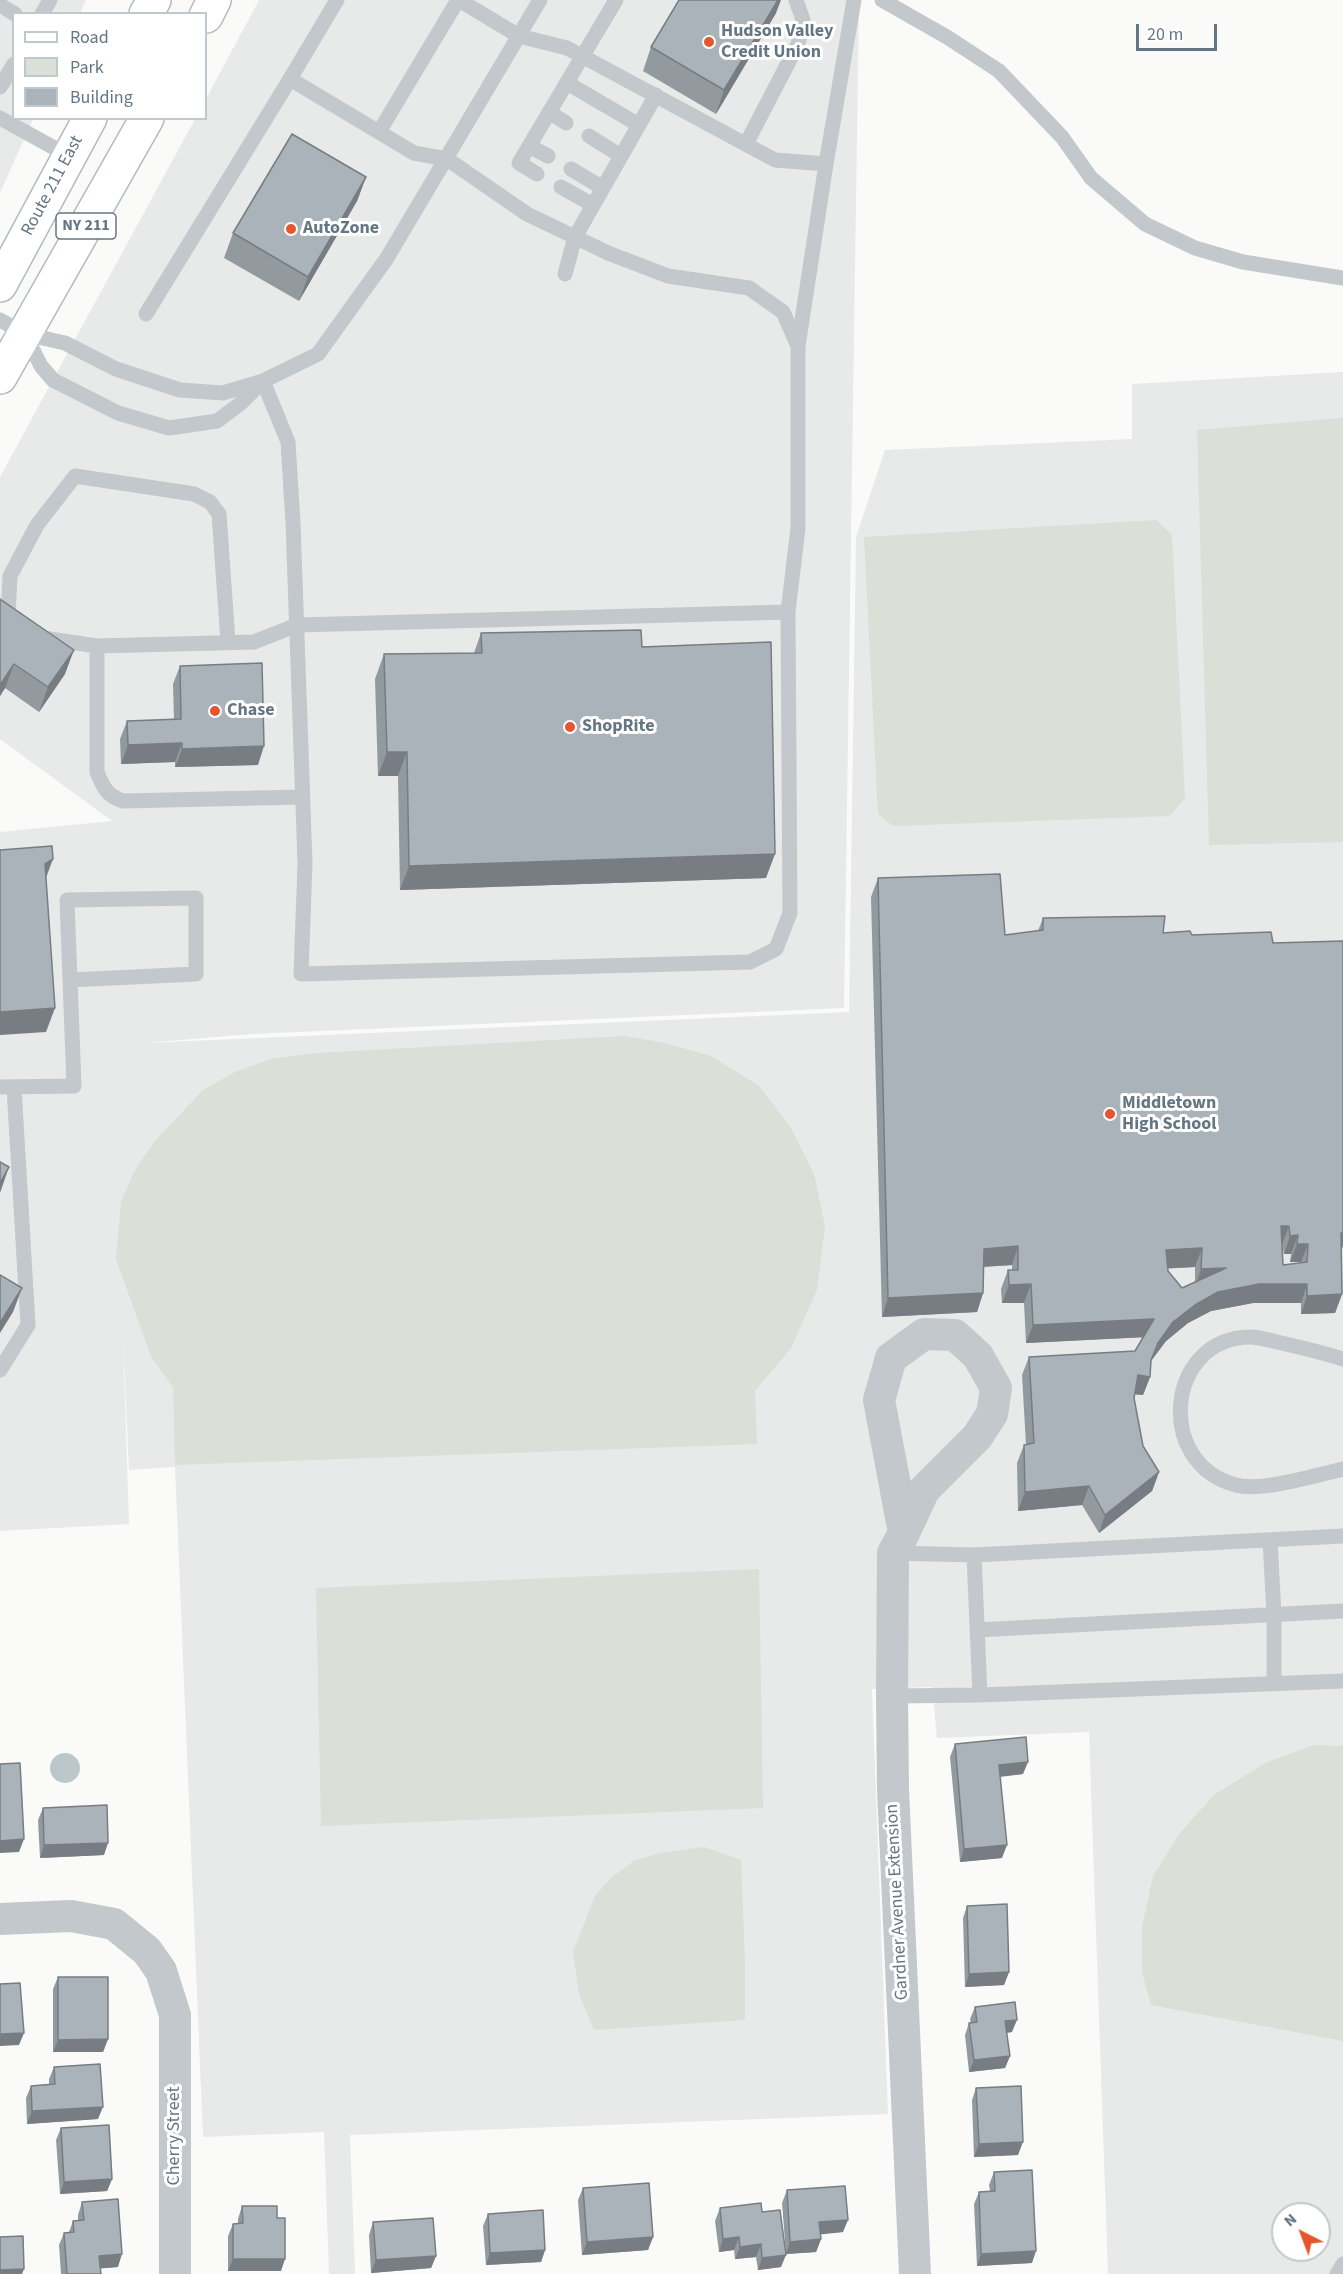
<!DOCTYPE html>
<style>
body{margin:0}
#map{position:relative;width:1343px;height:2274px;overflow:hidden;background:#fafaf8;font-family:"Source Sans 3",sans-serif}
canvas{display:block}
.legend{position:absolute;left:12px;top:12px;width:195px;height:108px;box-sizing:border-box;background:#fff;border:2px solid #c1c8cd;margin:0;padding:8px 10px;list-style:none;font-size:18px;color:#657683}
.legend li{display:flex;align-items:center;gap:12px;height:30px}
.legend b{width:30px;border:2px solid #c1c8cd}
.north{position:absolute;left:1271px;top:2202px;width:60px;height:60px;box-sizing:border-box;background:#fff;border:2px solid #c1c8cd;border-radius:50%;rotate:318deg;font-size:16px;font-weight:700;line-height:24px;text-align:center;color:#657683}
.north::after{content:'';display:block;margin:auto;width:21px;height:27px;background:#e4572e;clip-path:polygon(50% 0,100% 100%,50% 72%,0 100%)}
.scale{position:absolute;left:1136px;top:24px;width:81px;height:27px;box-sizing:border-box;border:3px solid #657683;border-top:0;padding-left:8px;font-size:18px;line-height:21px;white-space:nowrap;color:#657683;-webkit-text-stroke:4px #fff;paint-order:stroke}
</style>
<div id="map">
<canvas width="1343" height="2274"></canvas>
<ul class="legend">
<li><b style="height:8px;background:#fff"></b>Road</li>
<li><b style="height:16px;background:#dadfd7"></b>Park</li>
<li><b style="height:16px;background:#aab3b9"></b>Building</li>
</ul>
<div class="north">N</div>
<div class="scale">20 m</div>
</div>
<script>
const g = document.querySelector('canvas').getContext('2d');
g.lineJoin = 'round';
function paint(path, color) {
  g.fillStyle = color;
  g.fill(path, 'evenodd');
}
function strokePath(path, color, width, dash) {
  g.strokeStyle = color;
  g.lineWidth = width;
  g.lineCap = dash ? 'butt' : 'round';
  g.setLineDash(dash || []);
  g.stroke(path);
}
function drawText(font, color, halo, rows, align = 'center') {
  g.font = font + ' "Source Sans 3",sans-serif';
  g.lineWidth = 6;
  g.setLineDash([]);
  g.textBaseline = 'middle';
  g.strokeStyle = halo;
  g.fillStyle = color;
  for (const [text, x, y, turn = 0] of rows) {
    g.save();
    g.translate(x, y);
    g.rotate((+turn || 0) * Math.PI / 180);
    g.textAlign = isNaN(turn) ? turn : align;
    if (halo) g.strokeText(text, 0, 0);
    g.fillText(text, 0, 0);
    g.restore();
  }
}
paint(new Path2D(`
 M0,0h86l-6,13 -66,1v104l19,1 -33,74z
 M259,0h600l-15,1008 -591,26 -109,9 705,-31 7,-475 29,-87 247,-11v-55l211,-12v1902h-235l-19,-542 -152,6 -5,-51 -60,2 16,425 -538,21 5,139h-26l-5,-142 -121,5 -28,-670 -46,3 -6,-134 6,188 -129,7v-699l112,-11 -112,-82v-262l195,-358 11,-1v-19zM1283,2214h36v36h-36z`), '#e8e9e9');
paint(new Path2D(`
 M1343,418v424l-134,3 -12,-415z
 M1156,520l16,15 13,263 -15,18 -277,10 -15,-12 -14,-277z
 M625,1036l40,7 46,13 48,30 32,42 23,46 11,52 -8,64 -26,58 -36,43 2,53 -582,21 -2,-78 -22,-31 -35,-97 5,-57 13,-30 20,-30 49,-52 32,-18 35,-13 46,-6z
 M759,1569l4,239 -442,18 -5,-238z
 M1314,1745l29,1v295l-192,-36 -9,-33v-45l11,-51 27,-43 34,-38 53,-33z
 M704,1847l37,13 4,101v59l-151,10 -15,-36 -6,-42 22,-56 16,-18 23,-17 25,-8z`), '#dadfd7');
paint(new Path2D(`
 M50 1768a15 15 0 1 1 30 0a15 15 0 1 1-30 0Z`), '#bbc7cb');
const primary = new Path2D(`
 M146,14l8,-14
 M206,16l8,-16
 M0,285l90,-167
 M0,377l147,-259`);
strokePath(primary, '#b5babe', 36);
strokePath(new Path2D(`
 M459,0l60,36 48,12 208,112 51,4
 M882,0l65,37 52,34 63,66 29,41 54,46 50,24 48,14 100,16
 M0,5l15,9
 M42,14l8,-14
 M290,79l47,-79
 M567,83l72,42
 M0,87l14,-23
 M549,112l17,11
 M0,118l69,38
 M379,132l79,-132
 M589,136l32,20
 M746,144l52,-100 5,-24 -7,-20
 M529,146l19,10
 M571,169l32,19
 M537,174l-18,-11 97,-163
 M561,187l32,18
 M565,274l10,-37 81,-142
 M146,314l144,-235 124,74 33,6 80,55 81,39 60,23 81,12 34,24 15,34v182l-10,84 -491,13 -43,17 -157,4v126c6,15 10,24 26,29l179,-4
 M0,320l25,14 40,9 51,26 64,21 43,3 40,-12 55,-27 69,-96 153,-258
 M25,334l16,32 12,14 65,33 51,15 48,-7 24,-18 21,-21
 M798,346l28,-182 28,-164
 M263,381l25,61 5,80 12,341 -4,111 449,-12 26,-13 14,-36 -2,-301
 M13,622l-5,-6 2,-40 27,-51 38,-49 119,18 16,8 9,12 9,128
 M43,638l54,8
 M0,1087l74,-1 -7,-186 129,-2v76l-126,6
 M1343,1359c-22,-7 -44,-12 -66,-17 -8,-2 -18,-5 -27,-5 -84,1 -96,127 -14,148 25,7 80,-10 107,-16
 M0,1370l28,-45 -14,-238
 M1270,1540l4,74v69
 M893,1553l81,2 369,-19
 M974,1555l6,140
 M977,1630l366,-19
 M892,1696l88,-1 363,-14
 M1337,2274l6,-10`), '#c3c8cc', 15);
strokePath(new Path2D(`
 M904,1533l-25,-133 12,-42 33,-24 31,1 23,21 18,32 -4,26 -15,23 -53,53 -20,43 -11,20 -1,143 1,93 22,485
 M0,1919l71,-3 43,8 33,27 14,20 14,44v259`), '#c3c8cc', 32);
strokePath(primary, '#fff', 33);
paint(new Path2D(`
 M776,13l-60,101 -73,-43 8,-24z
 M366,177l-9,24 -58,100 -75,-43 9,-25z
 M0,599l65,75 -26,38 -34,-24 -5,8z
 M481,633l161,14 124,231 -366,12 -2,-114h-20l-3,-97 9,-25 90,-1z
 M180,666l78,99 -83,2v-5l-54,2 -1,-25 7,-18 47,-1 -1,-36z
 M878,878l127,57 33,-4 5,-13 120,15 110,10 68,308 1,43 -7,19 -34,1v-11l-12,-1 -36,1 -42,8 -23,12 -22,18 -15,20 -1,16 -7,18 -8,-1 -1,4 9,48 16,26 -7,19 -53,42 -17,-28 -64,6 -1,-48 7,-18h2l-4,-70 7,-18 106,-6 8,-14 -117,6 -2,-40h-22l-1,-14 7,-19h4v-5l-28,2 -1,26 -6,19 -95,5 -11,-420zM1282,1244l2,10h7l-1,8h11v1l-18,2zM1195,1267v15l-13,6 -14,-17v-3z
 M955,1744l68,30 -23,3 2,81 -42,4 -10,-105z
 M43,1808l61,47 -64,3 -2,-38z
 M967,1906l42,66 -5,13 -39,2 -2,-69z
 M58,1977l50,62 -5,13h-50v-63z
 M975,2007l37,25 -5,1 3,23 -5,12 -36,4 -4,-37 4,-12h2l-1,-4z
 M54,2067l44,52 -71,5 -1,-26 5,-12 18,-2v-5z
 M976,2088l42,67 -44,2 -2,-57z
 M61,2128l51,51 -5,12 -47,3 -4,-54z
 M994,2172l38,91 -55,3 -3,-62 5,-12 11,-1 -1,-6z
 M583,2188l70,49 -5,13 -66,5 -4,-55z
 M787,2190l56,42 -23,2 1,5 -5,13 -30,2 -4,-51z
 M82,2202l36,65 -17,1v6h-40l-2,-29 5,-12 5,-1 4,-11h5v-6z
 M242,2206l35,12 4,53h-53v-35l5,-12h5v-5z
 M720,2208l42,4 19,55 -23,3 -2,-13 -21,2 -1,-9 -15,2 -4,-31z
 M488,2214l57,36 -4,12 -55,3 -3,-39z
 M373,2222l63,34 -5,12 -60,5 -2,-38z`), '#929a9f');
paint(new Path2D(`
 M778,0h3l-5,13 -60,101 8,-24z
 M366,177l-9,24 -58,100 9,-24z
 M74,650l-9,24 -26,38 9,-25z
 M14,664l-9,24 -5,8v-11z
 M182,743l-7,19 -54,2 7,-19z
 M264,746l-6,19 -83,2 7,-18z
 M387,752h20l-9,24h-20z
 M775,854l-9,24 -366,12 9,-24z
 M53,859l-9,24 1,-19z
 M55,1008l-9,24 -46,3v-23z
 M9,1167l-9,26v-10z
 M1281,1226h8l-7,18z
 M1341,1233h2v13l-2,5z
 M1298,1235l-7,19h-7l6,-18z
 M1297,1244h11l-7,18h-11z
 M1018,1246l-6,19 -35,2 7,-18z
 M1202,1248l-7,19 -36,2 7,-19z
 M1226,1268l-31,19 6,-18z
 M1031,1284l-7,19h-22l7,-18z
 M1259,1284h48l-6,19h-48l-42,8 -23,12 -22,18 -15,20 -6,15 5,1 -7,18 -12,-1 7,-19 20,-32 15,-21 22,-17 23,-13z
 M22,1288l-9,24 -13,21v-10z
 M983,1293l-6,19 -95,5 6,-19z
 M1342,1294l-7,19 -34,1 6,-18z
 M1154,1319l-6,18 -122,6 7,-18z
 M1159,1472l-7,19 -53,42 6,-18z
 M1089,1486l-7,19 -64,6 7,-19z
 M1028,1762l-5,12 -28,3 4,-12z
 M24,1839l-5,13 -19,1v-12z
 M108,1843l-4,12 -64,3 4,-13z
 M1007,1845l-5,13 -42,4 4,-13z
 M1009,1972l-5,13 -39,2 4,-13z
 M1017,2020l-5,12 -11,1 4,-12z
 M24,2033l-5,12 -19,1v-12z
 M108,2039l-5,13h-50l5,-12z
 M1010,2056l-5,12 -36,4 5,-12z
 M103,2107l-5,12 -71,5 5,-13z
 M1023,2142l-5,13 -44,2 5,-13z
 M112,2179l-5,12 -47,3 4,-12z
 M848,2220l-5,12 -28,3 4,-13z
 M653,2237l-5,13 -66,5 5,-13z
 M739,2237l-5,13 -15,2 4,-13z
 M821,2239l-5,13 -30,2 4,-12z
 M761,2244l-5,13 -21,2 5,-12z
 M545,2250l-4,12 -55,3 4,-12z
 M1036,2251l-4,12 -55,3 4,-12z
 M122,2254l-4,13 -23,2 4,-13z
 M786,2255l-5,12 -23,3 4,-12z
 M436,2256l-5,12 -60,5 5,-13z
 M233,2259h52l-4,12h-53z
 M24,2269l-2,5h-22v-4z`), '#777d82');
const building = new Path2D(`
 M679,0h99l-54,90 -73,-43z
 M292,134l74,43 -58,100 -75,-44z
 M0,599l74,51 -26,37 -34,-23 -14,21z
 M641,630l1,17 129,-5 4,212 -366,12 -2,-114h-20l-3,-98 98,-1 -1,-20z
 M262,663l2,83 -82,3v-6l-54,2 -1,-24 54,-2 -1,-53z
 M52,846l1,13 -8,5 10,144 -55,4v-162z
 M1000,874l5,61 38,-5v-12l122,-2 -2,17 27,-2 2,4 79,-3 2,11 70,-2v292h-2l1,61 -35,2v-12h-48l-41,8 -23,13 -22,17 -15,21 -7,17 -1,17 -12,-2 -4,23 9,48 16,26 -54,43 -16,-29 -64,6 -1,-47 10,-2 -5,-86 106,-6 19,-32 -121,6 -2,-41 -22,1 -1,-15h10v-24l-34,3 -1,44 -95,5 -10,-420zM1281,1226h8l1,10 8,-1 -1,9h11l-1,18 -24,3zM1202,1248l-1,21 25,-1 -44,20 -14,-17 -2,-21z
 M0,1162l9,5 -9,16z
 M0,1275l22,13 -22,35z
 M1026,1737l2,25 -29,3 8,80 -43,4 -9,-105z
 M20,1763l4,76 -24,2v-77z
 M107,1805l1,38 -64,2 -1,-37z
 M1007,1904l2,68 -40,2 -2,-68z
 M58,1977h50v62l-50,1z
 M20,1983l4,50 -24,1v-50z
 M1015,2002l2,18 -12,1 5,35 -36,4 -5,-37 8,-1 -2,-15z
 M100,2064l3,43 -71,4 -1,-25 24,-2 -1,-17z
 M1021,2086l2,56 -44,2 -3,-56z
 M109,2125l3,54 -48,3 -3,-54z
 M1032,2170l4,81 -55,3 -2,-62 16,-1 -1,-19z
 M649,2183l4,54 -66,5 -4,-54z
 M845,2186l3,34 -29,2 2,17 -31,3 -3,-52z
 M118,2199l4,55 -23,2 2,18h-34l-3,-41 10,-1 -1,-11 11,-1 -2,-18z
 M761,2203l1,9 18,-2 6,45 -24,3 -1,-14 -21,3 -1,-10 -16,2 -3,-31z
 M242,2206h35v12h8v41h-52v-35l10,-1z
 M543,2210l2,40 -55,3 -2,-39z
 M433,2218l3,38 -60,4 -3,-38z
 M23,2236l1,33 -24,1v-33z`);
paint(building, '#aab3b9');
strokePath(building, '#777d82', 1.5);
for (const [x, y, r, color] of [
 [709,42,6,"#e4572e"],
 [291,229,6,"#e4572e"],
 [215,711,6,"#e4572e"],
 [570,727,6,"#e4572e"],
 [1110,1114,6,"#e4572e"]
]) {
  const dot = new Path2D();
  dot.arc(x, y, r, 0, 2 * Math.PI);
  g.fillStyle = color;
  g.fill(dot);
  strokePath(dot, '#fff', 2);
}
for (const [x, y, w] of [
 [86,226,60]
]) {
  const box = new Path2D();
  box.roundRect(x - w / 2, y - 13, w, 26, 4.5);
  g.fillStyle = '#fff';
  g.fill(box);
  strokePath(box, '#657683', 1.5);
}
drawText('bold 16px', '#657683', null, [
 ["NY 211",86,226]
]);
drawText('bold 18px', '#657683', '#fff', [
 ["Hudson Valley",721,32],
 ["Credit Union",721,53],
 ["AutoZone",303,229],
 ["Chase",227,711],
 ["ShopRite",582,727],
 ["Middletown",1122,1104],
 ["High School",1122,1125]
], 'left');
drawText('18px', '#657683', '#fff', [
 ["Route 211 East",53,186,-62],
 ["Gardner Avenue Extension",898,1902,-93],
 ["Cherry Street",175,2136,-90]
]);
</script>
